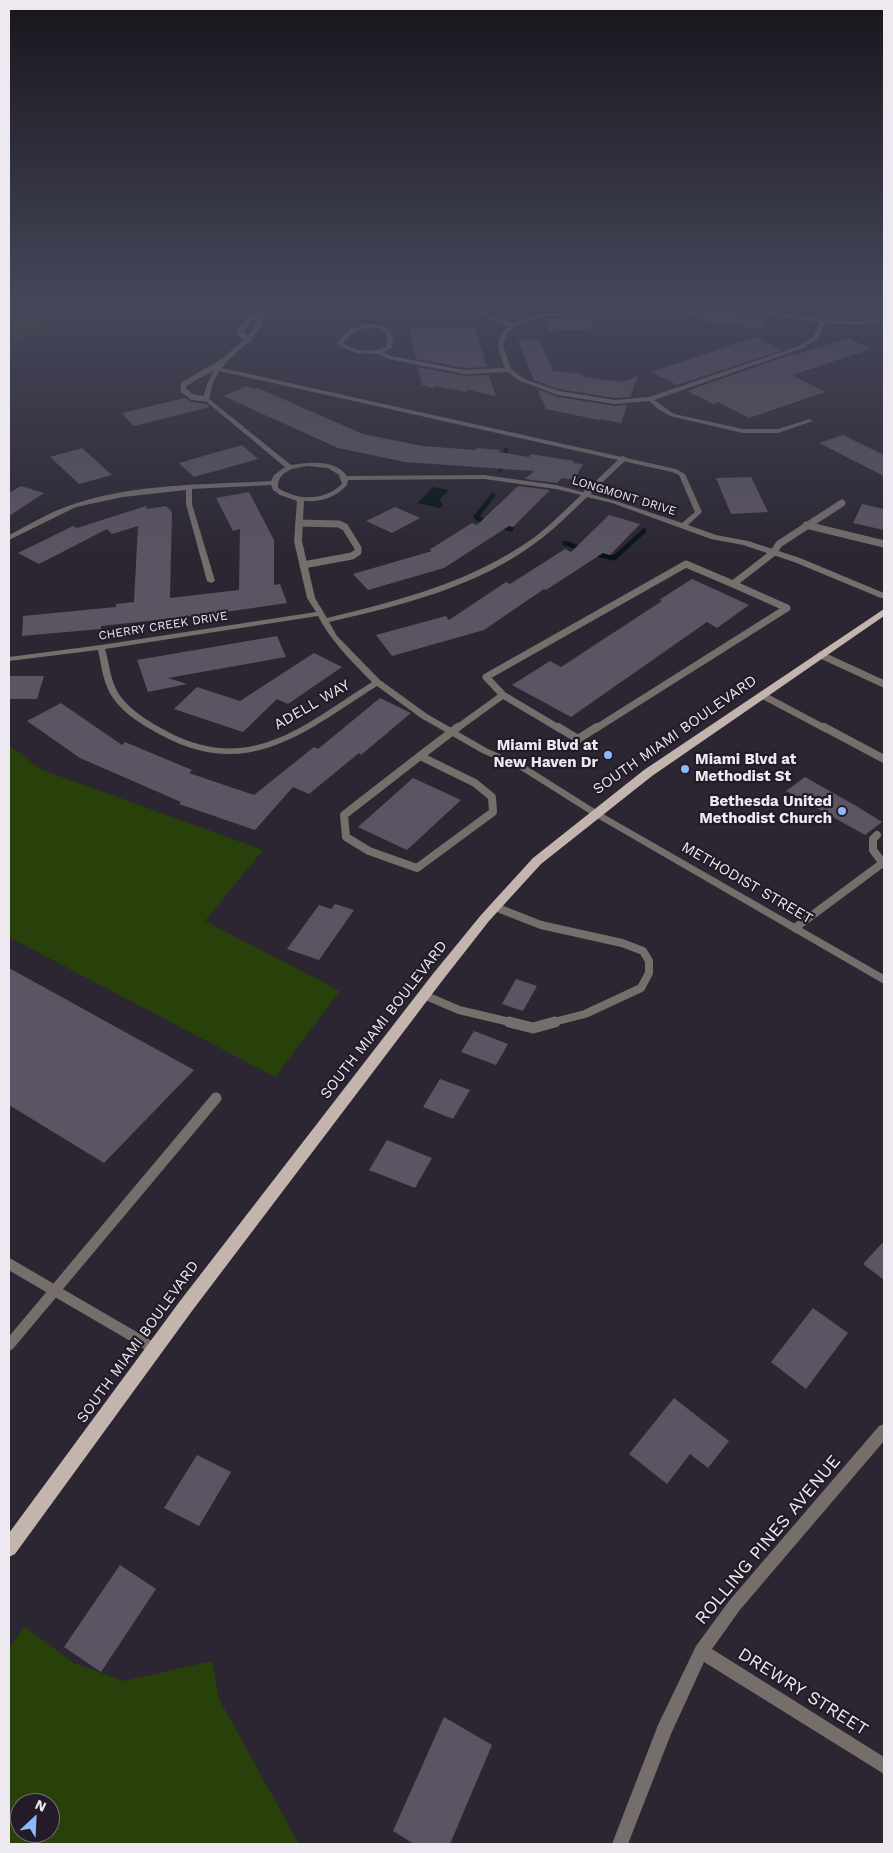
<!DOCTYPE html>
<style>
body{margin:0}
#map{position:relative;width:893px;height:1853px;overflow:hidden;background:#2c2632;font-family:"Work Sans",sans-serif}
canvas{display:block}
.frame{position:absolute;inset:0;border:10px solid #eee9f1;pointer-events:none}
.north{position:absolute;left:10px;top:1793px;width:50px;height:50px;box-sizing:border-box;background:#231c28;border:1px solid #746e78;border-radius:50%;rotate:25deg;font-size:14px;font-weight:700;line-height:20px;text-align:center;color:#eee9f1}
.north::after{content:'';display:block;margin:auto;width:18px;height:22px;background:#8db9fc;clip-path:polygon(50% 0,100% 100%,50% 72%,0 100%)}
</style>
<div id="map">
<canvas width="893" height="1853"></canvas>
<div class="frame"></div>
<div class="north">N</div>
</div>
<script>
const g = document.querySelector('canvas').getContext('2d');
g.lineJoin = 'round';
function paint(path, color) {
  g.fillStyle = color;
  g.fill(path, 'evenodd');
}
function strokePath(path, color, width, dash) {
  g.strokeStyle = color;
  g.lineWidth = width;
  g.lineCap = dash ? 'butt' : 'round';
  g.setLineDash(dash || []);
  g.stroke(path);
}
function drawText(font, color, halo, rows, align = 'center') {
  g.font = font + ' "Work Sans",sans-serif';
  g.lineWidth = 4.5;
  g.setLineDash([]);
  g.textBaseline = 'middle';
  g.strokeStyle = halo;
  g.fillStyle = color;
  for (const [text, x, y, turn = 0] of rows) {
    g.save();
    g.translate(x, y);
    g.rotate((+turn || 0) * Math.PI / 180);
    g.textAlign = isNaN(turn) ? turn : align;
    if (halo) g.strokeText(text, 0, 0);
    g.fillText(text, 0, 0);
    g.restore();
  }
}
paint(new Path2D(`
 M9,311h68l-68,35z
 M9,745l31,24 223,81 -58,71 135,70 -65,86 -266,-140z
 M25,1627l49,36 50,18 88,-20 7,38 80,145h-290v-196zM20,1803h30v30h-30z`), '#284009');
paint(new Path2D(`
 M433,487l16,3 -10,10 4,5 -3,3 -22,-5z`), '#061215');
strokePath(new Path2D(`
 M500,470l6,-20`), '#061215', 4);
strokePath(new Path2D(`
 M488,523l-12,-6 17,-22
 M498,526l13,3
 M565,543l17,6
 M591,553l23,5 30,-27`), '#061215', 5);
paint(new Path2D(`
 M537,304h43l3,4 -42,4z
 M723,304h50l-3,6z
 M680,309h26l61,8 -6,12 -57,-8z
 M587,316l8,13 -45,2 -6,-12z
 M475,327l12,40 -23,1 -48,-9 -6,-30z
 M755,337l28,13 -106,35 -26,-13z
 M848,338l23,11 -79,26 33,17 -76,26 -31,-16 -5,2 -26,-13 105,-37 3,1z
 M539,339l14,32 30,3 -1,3 40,5 16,-6 -8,21 -15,1 -56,-9 -25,-9 -16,-40z
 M418,367l46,9 25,-1 7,21 -28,-6 -2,2 -30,-6 -3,2 -11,-3z
 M247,386l8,3 3,-1 105,46 59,12 54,4 1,-2 23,2 -1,2 30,5 2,-3 43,7 -1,2 10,1 -9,16 -12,-2 -5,5 -32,-4 9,-8 -129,-9 -67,-14 -115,-52z
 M537,389l21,8 57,9 12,-1 -6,18 -21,-4 -1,1 -53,-11z
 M185,398l6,4 15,2 4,3 -76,19 -12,-13z
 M843,435l41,20v21l-65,-33z
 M242,445l16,14 -64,18 -15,-14z
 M82,448l30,27 -33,9 -29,-27z
 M751,477l17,35 -37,2 -15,-36z
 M21,486l23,7 -35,23v-23z
 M518,486l32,4 -37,37 -4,-1 -65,42 -76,22 -15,-16 79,-23 -3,-1 43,-27 5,2z
 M249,492l25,48v45l6,-1 7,19 -75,11 -111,12v3l-79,7 1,-20 93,-9v-3l18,-2 4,-76 -26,8 -5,-5 -68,35 -21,-11 55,-27 4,2 69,-22 1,3 19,-3 6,6 -2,86 69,-8 1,-61 -7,2 -17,-33z
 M862,504l22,5v21l-31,-7z
 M395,507l25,11 -28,15 -26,-12z
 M609,515l31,9 -30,31 -7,-2 -57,37 -2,-1 -60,41 -92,26 -16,-21 70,-19 3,4 57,-38 4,2 55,-35 6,3z
 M692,579l57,26 -32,23 -10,-6 -136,95 -59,-32 38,-24 11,6 101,-66 -3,-1z
 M277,636l9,21 -118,21 19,6 -39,8 -11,-32z
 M314,653l28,14 -54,37 -11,-5 -34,33 -69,-23 23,-22 43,14z
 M9,676h35l-7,23h-28z
 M380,698l31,15 -50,42 -2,-2 -50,41 -16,-7 -38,43 -76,-26 2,-2 -101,-44 -53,-37 34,-18 61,42 3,-3 67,28 -3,3 65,22 60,-48 4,2z
 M805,777l53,30 24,15 -17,13 -79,-44z
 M413,778l48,22 -54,50 -49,-23z
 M335,904l19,6 -35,50 -32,-11 32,-44 12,4z
 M9,968l185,102 -90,93 -95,-58z
 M516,979l21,7 -14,25 -21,-7z
 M474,1031l34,13 -12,21 -35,-13z
 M440,1079l30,11 -17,29 -30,-12z
 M387,1140l45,18 -17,30 -46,-18z
 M884,1241v39l-21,-16z
 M813,1308l35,25 -42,56 -35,-27z
 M674,1398l55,43 -21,27 -18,-14 -23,30 -38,-30z
 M197,1455l34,17 -32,54 -35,-18z
 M120,1565l36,24 -55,83 -37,-25z
 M444,1717l48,28 -42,99h-36l-21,-13z`), '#5c5462');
strokePath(new Path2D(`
 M249,340l-9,-7c5,-11 13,-16 23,-21
 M206,399l-14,-2 -9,-7 1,-6 40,-23
 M587,493l36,-34`), '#756e6b', 5.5);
strokePath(new Path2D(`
 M586,494l2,-2
 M299,523l40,1 6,3 13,21v4l-6,4 -49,9
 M806,525l78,19
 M821,655l63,29
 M503,695l57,34
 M762,695l64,34
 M456,729l47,-34 -17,-18 200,-113 47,20 40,-31 6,-9 63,-41
 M595,729l192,-121 -54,-24`), '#756e6b', 7);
strokePath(new Path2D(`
 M558,727l20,12 19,-12
 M824,727l60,32
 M420,756l55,27 17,14 1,15 -76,56 -48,-17 -23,-14 -2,-22z
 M420,756l38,-29
 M877,835l-4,4v11l9,12
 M495,907l46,18 81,18 21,8 6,10v12l-8,15 -56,26 -35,9
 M795,928l89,-66
 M424,995l35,15 55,13`), '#756e6b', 8);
strokePath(new Path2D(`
 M509,1022l24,6 22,-6
 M9,1264l146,85
 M9,1345l207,-247`), '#756e6b', 11);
paint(new Path2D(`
 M259,304h6c-1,36 -24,39 -43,64l454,101 9,5 17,38 -14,13 28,10 32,6 52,17 84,35v5h-3l-87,-36 -51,-17 -32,-6 -99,-36 -25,-6c-16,15 -31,31 -49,44 -60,46 -136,64 -209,81l8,14 43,44 47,34 61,35 37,16 73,46 286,164v9l-292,-169 -73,-46 -37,-16 -61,-35 -44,-32c-71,45 -128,96 -214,50 -21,-11 -47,-26 -56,-49 -5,-12 -6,-25 -9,-37l-89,11v-4l92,-12 215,-33 -9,-14 -13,-57 3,-40 -17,-6 -7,-5 -2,-5 -79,4v15l23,77 -4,2 -4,-2 -21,-77v-14l-63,7 -47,10 -67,33v-5c20,-10 40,-23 62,-30 63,-22 134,-20 200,-24l3,-6 11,-8 -82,-68c3,-13 7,-25 16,-36 19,-23 39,-24 40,-59zM219,371l453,101 7,3 16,37 -13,11 -66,-22 -60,-16 -72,-10 -137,1c-11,-17 -39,-14 -56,-11l-82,-66 4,-16zM307,466l21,2 11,7 3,9c-18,17 -43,17 -64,4 -1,-17 16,-20 29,-22zM484,479l72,10 25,6c-16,15 -31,31 -49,44 -61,43 -134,62 -205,79l-12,-20 -13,-57 2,-40c17,1 31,-3 43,-16l1,-5zM318,616c13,25 33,45 54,66 -68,43 -121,93 -204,50 -18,-10 -42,-23 -52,-43 -6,-12 -7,-27 -11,-40z
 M472,304h6l10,11 24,8 30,-10 132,-9h36l126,17h29l19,-4v4l-19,4 -40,-2 -7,15 -15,10 -149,52 20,14 69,15h35l32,-10 3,2 -35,12h-35l-73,-17 -12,-7 -9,-8 -34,3 -57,-9 -38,-14 -13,-9 -43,2 -75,-15 -12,-5 -20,-1 -14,-5 -6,-5c4,-5 9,-11 14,-14 18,-9 47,-8 41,19l-9,4 8,4 73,14 41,-2c-7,-19 -12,-26 3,-42l-24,-9zM681,307h25l114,15 -6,14 -15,10 -150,51 -34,3 -56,-9 -35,-12 -13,-10 -8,-24 3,-10 8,-9 29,-9zM367,328c15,-1 23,2 19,19 -13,6 -30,5 -43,-4l11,-11z
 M884,1424v17l-145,170 -27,38 172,108v17l-180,-112 -33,72 -43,110h-16l46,-119 38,-79 33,-45 150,-175z`), '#756e6b');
paint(new Path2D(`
 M884,609v7l-232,160 -111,88 -52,57 -47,60 -250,330 -177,243 -6,3v-24l171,-232 252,-326 49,-60 52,-57 111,-88z`), '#c3b4ad');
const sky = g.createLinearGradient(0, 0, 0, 563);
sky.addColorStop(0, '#18151c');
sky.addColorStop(0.54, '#45475a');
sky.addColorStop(1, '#45475a00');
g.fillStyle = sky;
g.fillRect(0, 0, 893, 563);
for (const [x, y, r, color] of [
 [608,755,5,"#8db9fc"],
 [685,769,5,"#8db9fc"],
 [842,811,5,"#8db9fc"]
]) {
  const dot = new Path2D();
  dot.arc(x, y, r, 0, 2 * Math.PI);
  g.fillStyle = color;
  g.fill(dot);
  strokePath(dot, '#231c28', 2);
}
drawText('12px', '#eee9f1', '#231c28', [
 ["LONGMONT DRIVE",624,496,17],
 ["CHERRY CREEK DRIVE",163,626,-9]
]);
drawText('15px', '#eee9f1', '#231c28', [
 ["ADELL WAY",312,705,-30],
 ["SOUTH MIAMI BOULEVARD",675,735,-35],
 ["METHODIST STREET",747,883,30],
 ["SOUTH MIAMI BOULEVARD",384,1020,-52],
 ["SOUTH MIAMI BOULEVARD",138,1342,-54]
]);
drawText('bold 15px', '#eee9f1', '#231c28', [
 ["Miami Blvd at",598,746],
 ["New Haven Dr",598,763],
 ["Miami Blvd at",695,760,"left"],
 ["Methodist St",695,777,"left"],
 ["Bethesda United",832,802],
 ["Methodist Church",832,819]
], 'right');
drawText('18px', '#eee9f1', '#231c28', [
 ["ROLLING PINES AVENUE",768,1540,-50],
 ["DREWRY STREET",803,1692,32]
]);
</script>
